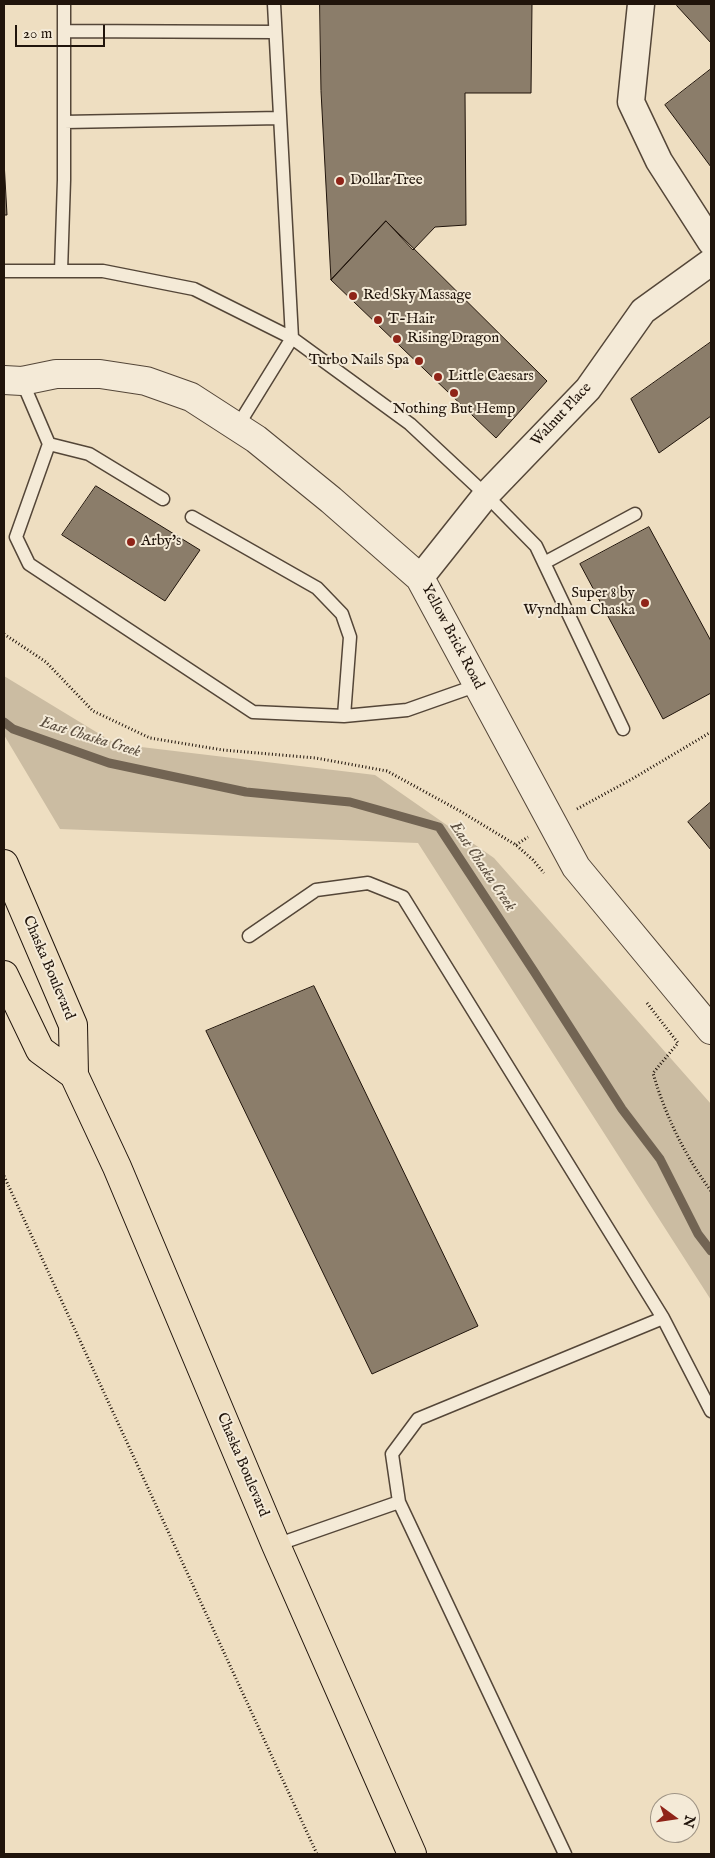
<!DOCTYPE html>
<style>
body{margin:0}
#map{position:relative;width:715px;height:1858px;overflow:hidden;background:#eedec1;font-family:"IM FELL English",serif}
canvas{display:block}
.frame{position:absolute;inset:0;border:5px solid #20140b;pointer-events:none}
.north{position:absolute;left:650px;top:1793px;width:50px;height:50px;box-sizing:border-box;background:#f4ead7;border:1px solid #9f9485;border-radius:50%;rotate:104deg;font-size:14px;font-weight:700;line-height:20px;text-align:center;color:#20140b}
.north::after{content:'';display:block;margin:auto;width:18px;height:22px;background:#8f2418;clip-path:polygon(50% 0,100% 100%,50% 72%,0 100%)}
.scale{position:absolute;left:15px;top:25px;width:90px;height:22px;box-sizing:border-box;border:2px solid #20140b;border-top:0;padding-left:6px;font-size:15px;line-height:18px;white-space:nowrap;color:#20140b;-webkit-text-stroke:4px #f4ead7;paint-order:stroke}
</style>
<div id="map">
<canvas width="715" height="1858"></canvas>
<div class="frame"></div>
<div class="north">N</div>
<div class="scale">20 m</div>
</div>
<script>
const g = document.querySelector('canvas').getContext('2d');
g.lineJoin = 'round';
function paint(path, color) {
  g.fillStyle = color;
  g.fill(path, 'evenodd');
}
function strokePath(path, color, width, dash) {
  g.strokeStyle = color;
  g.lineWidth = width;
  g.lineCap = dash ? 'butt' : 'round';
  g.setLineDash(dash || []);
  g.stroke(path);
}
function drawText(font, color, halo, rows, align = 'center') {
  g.font = font + ' "IM FELL English",serif';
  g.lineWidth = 4;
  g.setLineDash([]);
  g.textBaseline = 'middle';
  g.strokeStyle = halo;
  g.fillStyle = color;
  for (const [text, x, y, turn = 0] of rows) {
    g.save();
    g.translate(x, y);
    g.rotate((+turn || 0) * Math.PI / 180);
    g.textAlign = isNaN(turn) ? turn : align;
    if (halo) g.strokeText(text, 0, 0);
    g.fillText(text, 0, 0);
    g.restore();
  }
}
paint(new Path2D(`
 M4,676l112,68 259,31 119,83 217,246v196l-293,-457 -358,-14 -56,-94z`), '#cbbca2');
strokePath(new Path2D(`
 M4,722l9,7 96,34 137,29 104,10 89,25 96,146 87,136 38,50 38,75 13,17`), '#726453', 9);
const building = new Path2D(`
 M320,4h212l-1,89h-66l1,132 -31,2 -22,23 -27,-29 -55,59 -10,-189z
 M678,4h33v39l-34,-37z
 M711,69v98l-46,-62z
 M4,161l3,54h-3z
 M386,221l161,160 -51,57 -165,-158z
 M711,342v74l-52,37 -28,-54z
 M96,486l104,64 -35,51 -103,-66z
 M649,527l62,114v52l-48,26 -83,-155z
 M711,802v48l-23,-28z
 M314,986l164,340 -106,48 -166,-343z`);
paint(building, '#8b7d6a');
strokePath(building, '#20140b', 1);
const service = new Path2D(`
 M64,31l211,1
 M64,122l216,-4
 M4,271h99l91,18 98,49 118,86 76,71 50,51 87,183
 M61,271l3,-91v-176
 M22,381l27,63 -33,93 13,27 224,148 91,4 63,-6 71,-25
 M237,427l55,-89 -18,-334
 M49,444l40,10 74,45
 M192,517l125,71 25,26 8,23 -6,79
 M544,563l91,-49
 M249,936l67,-46 52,-7 35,14 260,421
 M399,1502l-7,-48 26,-35 245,-101 48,93
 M276,1545l123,-43 166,352`);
const minor = new Path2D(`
 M641,4l-10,98 28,59 52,81
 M420,578l66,-83 102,-106 55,-78 68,-49`);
const tertiary = new Path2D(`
 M4,380l18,1 34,-7h44l46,7 45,16 65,42 75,61 89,78 156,289 135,163`);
const primary = new Path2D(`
 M4,864l69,161 1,50 43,92 159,378 136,309
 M4,975l36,75 34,25`);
strokePath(service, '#544638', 15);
strokePath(minor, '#544638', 29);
strokePath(tertiary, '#544638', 30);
strokePath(primary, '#20140b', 30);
strokePath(new Path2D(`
 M4,634l42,28 47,49 57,27 73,12 93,8 71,13 73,40 56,34 17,15 11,13
 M577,809l55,-30 79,-47
 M516,845l12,-8
 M647,1003l31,40 -25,30c12,42 32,83 58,118
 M4,1176l313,678`), '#20140b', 3, [1, 2.5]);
strokePath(service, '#f4ead7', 12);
strokePath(minor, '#f4ead7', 26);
strokePath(tertiary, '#f4ead7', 28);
strokePath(primary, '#eedec1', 28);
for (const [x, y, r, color] of [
 [340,181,5,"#8f2418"],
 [353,296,5,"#8f2418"],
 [378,320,5,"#8f2418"],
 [397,339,5,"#8f2418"],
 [419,361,5,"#8f2418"],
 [438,377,5,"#8f2418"],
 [454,393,5,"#8f2418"],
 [131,542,5,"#8f2418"],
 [645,603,5,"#8f2418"]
]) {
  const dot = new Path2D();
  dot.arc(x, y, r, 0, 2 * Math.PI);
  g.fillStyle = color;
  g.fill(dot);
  strokePath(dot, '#f4ead7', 2);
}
drawText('15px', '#20140b', '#f4ead7', [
 ["Dollar Tree",350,181],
 ["Red Sky Massage",363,296],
 ["T-Hair",388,320],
 ["Rising Dragon",407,339],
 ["Turbo Nails Spa",409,361,"right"],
 ["Little Caesars",448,377],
 ["Nothing But Hemp",454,410,"center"],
 ["Arby's",141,542],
 ["Super 8 by",635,594,"right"],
 ["Wyndham Chaska",635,611,"right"]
], 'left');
drawText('15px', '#20140b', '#f4ead7', [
 ["Walnut Place",562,415,-47],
 ["Yellow Brick Road",452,637,62],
 ["Chaska Boulevard",48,968,67],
 ["Chaska Boulevard",242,1465,67]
]);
drawText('italic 16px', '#5d5041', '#f4ead7', [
 ["East Chaska Creek",90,738,17],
 ["East Chaska Creek",482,867,56]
]);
</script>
